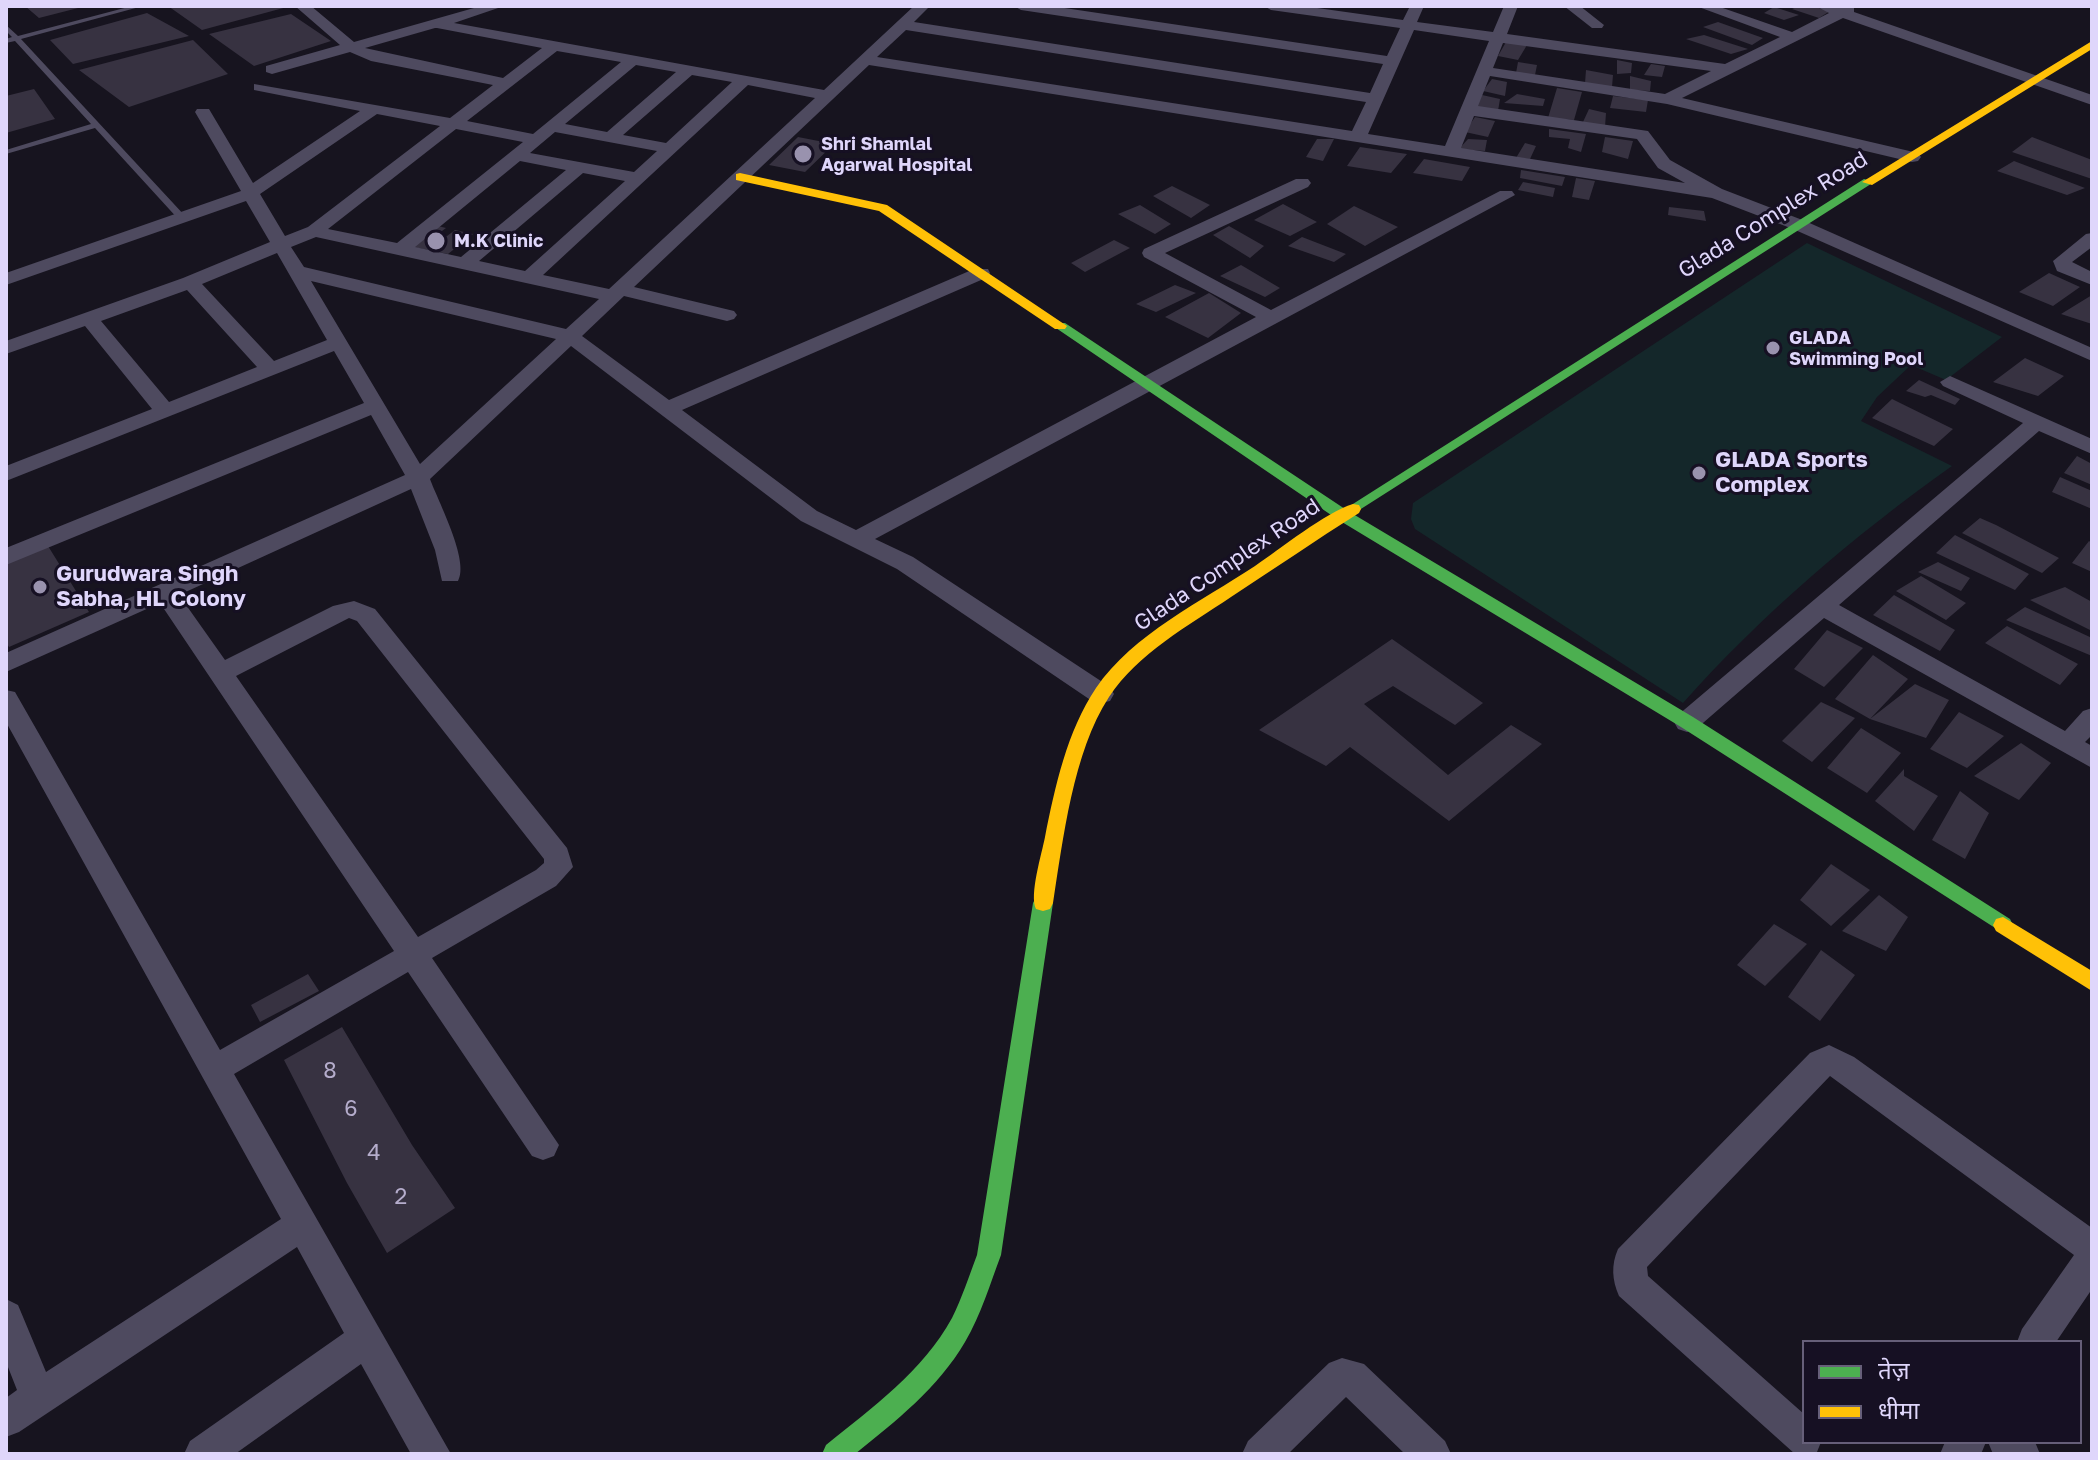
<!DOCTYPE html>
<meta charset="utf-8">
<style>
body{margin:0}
#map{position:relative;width:2098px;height:1460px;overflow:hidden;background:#17141f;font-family:"Golos Text","Noto Sans Devanagari",sans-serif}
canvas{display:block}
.frame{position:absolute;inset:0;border:8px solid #dfd6fb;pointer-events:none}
.legend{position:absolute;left:1802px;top:1340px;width:280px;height:104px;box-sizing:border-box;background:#161023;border:2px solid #665f79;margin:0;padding:10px 14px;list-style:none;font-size:24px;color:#dfd6fb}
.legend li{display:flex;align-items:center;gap:16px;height:40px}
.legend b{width:40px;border:2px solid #665f79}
</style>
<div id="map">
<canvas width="2098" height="1460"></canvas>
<div class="frame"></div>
<ul class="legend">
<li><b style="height:10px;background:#4caf50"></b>तेज़</li>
<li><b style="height:10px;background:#ffc107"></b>धीमा</li>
</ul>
</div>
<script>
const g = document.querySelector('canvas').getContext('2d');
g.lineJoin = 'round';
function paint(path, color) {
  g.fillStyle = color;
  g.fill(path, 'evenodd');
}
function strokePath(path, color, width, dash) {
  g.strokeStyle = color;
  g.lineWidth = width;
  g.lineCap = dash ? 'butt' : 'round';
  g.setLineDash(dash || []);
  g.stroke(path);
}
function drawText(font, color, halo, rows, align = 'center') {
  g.font = font + ' "Golos Text",sans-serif';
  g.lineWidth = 6;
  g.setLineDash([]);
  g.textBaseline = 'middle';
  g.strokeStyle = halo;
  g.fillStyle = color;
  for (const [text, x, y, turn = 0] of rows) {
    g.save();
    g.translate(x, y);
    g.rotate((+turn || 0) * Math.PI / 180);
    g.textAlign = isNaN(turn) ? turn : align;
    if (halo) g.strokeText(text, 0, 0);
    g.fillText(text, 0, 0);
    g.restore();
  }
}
paint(new Path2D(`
 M1807,243l195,94 -56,43 -35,-15 -34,32 -16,24 91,45c-97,69 -190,148 -269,237l-268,-174 -4,-10 2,-16z`), '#14272a');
paint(new Path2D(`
 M25,6h57v1l-43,11z
 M168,6h119v1l-85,23z
 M1799,6h13l18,5 -11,7 -27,-9z
 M1774,7l25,8 -15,5 -20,-7z
 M147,13l42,23 -116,28 -23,-24z
 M291,14l40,27 -77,25 -45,-32z
 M1718,22l45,16 -11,7 -49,-18z
 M1704,35l44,14 -17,5 -45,-15z
 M193,40l35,34 -99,33 -50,-37z
 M1506,42l21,3 -9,15 -20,-4z
 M1617,60l15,3 -1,10 -14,1z
 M1518,62l19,3 -2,10 -19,-2z
 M1651,64l14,2 -3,11 -18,-2z
 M1586,70l27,5 -1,12 -27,-4z
 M1630,76l21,5 -1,10 -20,-1z
 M1492,79l15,3 -2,14 -22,-5z
 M1557,88l25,4 -8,28 -26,-2z
 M34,89l21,30 -49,14v-37z
 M1517,94l28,5 -2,7 -39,-3z
 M1482,95l18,4 -2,12 -22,-3z
 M1613,96l35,4 -2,12 -36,-4z
 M1589,109l17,4 -1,14 -22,-5z
 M1475,117l20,4 -7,16 -23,-5z
 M1549,129l37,5 -5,18 -13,-4 2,-9 -21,-2z
 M798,137l36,7 -29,28 -36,-7z
 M1605,137l28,4 -5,18 -26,-7z
 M2032,137l60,23v19l-80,-27z
 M1317,139h17l-11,22 -17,-4z
 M1468,139l19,1 -2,11 -26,-2z
 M1525,143l11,3 -6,13 -14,-1z
 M1360,147l47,7 -16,19 -44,-7z
 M1424,159l46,8 -8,14 -49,-8z
 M2014,161l71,27 -18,7 -70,-24z
 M1521,170l44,7 -3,9 -42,-8z
 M1576,178l19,3 -6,19 -17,-3z
 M1523,182l32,6 -2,9 -35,-7z
 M1172,186l38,19 -19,13 -38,-22z
 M1283,204l34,18 -27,14 -36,-16z
 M1140,205l31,19 -16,10 -37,-20z
 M1354,206l44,21 -33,19 -38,-22z
 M1669,207l35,4 2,10 -38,-6z
 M438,226l8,2 -8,6 9,2 8,-6 18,4 -25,20 -35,-7z
 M1229,226l35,20 -14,12 -37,-23z
 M1302,237l44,17 -12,8 -46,-16z
 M1114,240l16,8 -45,24 -14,-9z
 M1241,265l39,23 -15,9 -45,-21z
 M2049,273l31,14 -27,19 -34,-14z
 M1175,285l21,8 -40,19 -20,-8z
 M1209,293l32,20 -33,25 -43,-21z
 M2092,295v29l-31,-10z
 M2025,358l39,18 -26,20 -45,-14z
 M1919,380l41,19 -5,6 -24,-10 -6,2 -19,-6z
 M1892,399l61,30 -19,17 -62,-28z
 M2077,456l15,8v21l-28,-12z
 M2060,477l32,14v18l-40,-17z
 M1980,518l16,7 63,33 -17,15 -80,-40z
 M1955,535l74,39 -14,16 -79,-37z
 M2089,541l3,2v29l-20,-9z
 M48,546l41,66 -80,35 -3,-5v-79z
 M1938,562l32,16 -9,13 -43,-19z
 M1921,576l45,27 -20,17 -50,-29z
 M2065,587l27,15v29l-62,-31z
 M1894,595l61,35 -15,21 -67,-36z
 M2025,607l67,31v18l-86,-36z
 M2007,626l71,38 -18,21 -75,-42z
 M1827,630l36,18 -39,39 -30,-18z
 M1392,639l91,64 -28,22 -62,-39 -29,18 84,71 63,-50 31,19 -93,77 -99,-74 -24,19 -67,-36z
 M1873,655l35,24 -38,40 -35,-20z
 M1915,684l34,16 -23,38 -56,-19z
 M1821,702l34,16 -43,44 -30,-21z
 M1959,712l45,24 -37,32 -37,-19z
 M1861,728l40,25 -34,40 -40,-25z
 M2021,743l30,20 -32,37 -45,-24z
 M1904,769v7l34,20 -24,35 -39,-30z
 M1960,791l29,22 -24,46 -33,-19z
 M1831,864l39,26 -39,36 -31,-26z
 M1879,895l29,22 -22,34 -44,-20z
 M1774,924l33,20 -42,42 -28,-21z
 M1821,950l34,25 -35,46 -32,-24z
 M308,974l11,17 -59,31 -9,-17z
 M342,1027l70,118 43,63 -68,45 -40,-70 -63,-123z`), '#373241');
paint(new Path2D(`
 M132,6h11l-122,33 165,178 1,2 -4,2h-3l-85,-93 -89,26v-4l85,-26 -76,-83 -9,2v-4l6,-2 -6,-6v-6l12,11z`), '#4e4a5f');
paint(new Path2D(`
 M295,6h16l43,36 127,-36h23l-50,17 370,67 90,-84h16l-16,16 456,71 13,-29 -362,-54 -7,-4h37l336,50 13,-28 -129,-18 -7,-4h39l100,14 7,-14h14l-7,16 76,10 11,-26h14l-11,28 218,30 55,-27 -84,-31h21l75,26 37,-19 -13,-7h38v6l238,83v10l-249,-87 -161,80 236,55 3,4 -3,4 -6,1 -245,-58 -177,-28 -12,30 170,25 22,29 52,29 83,32 287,127v13l-299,-132 -81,-31 -843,-133 -235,222 100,24 3,4 -3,4 -7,2 -103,-25 -42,40 87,64 305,-131h14l2,4 -2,4 -306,133 135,101 39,19 400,-213 -112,-60 -2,-4 2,-4 152,-70h12l3,4 -3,4 -143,66 106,57 229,-119h12l3,4 -640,344 38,18 197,130 4,7 -4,7 -9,2 -9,-2 -195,-132 -96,-48 -230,-175 -141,133c8,22 40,82 28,102h-16l-7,-31 -24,-61 -232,106 46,65 108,-54 21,-5 21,8 192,239 6,19 -17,19 -124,72 127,187 -5,11 -11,4 -11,-4 -124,-184 -174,102 217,380h-40l-50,-90 -126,90h-51l6,-13 154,-108 -47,-86 -278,185 -13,5v-39l11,-8 -11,-28v-63l12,6 28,67 235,-153 -275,-497v-32l9,2 205,358 174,-99 -234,-348 -154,69v-19l399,-178 -34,-60 -365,150v-17l358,-145 -30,-52 -328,130v-15l146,-57 -67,-83 -79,28v-13l177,-63 87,-36 -24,-41 -240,84v-12l235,-82 -46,-79 2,-3h12l44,74 107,-72 -106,-21v-6l196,34 43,-33 -122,-24 -21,-9 -78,22 -6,-2v-6l74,-21zM435,28h2l105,20 -39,30 -138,-30zM906,30l460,72 -14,29 -475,-74zM1414,30l75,11 -44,105 -77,-12zM1503,43l208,28 -46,23 -172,-26zM557,51l64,11 -88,72 -66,-13zM636,65l40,7 -69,60 -42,-8zM692,75l40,7 -66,61 -43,-8zM748,85l67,13 -206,191 -66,-14zM377,114l63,12 -132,101 -23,9 -25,-42zM1474,116l163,23 21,29 27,15 -224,-35zM456,129l67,13 -126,101 -69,-14zM555,132l102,19 -23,21 -104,-19zM520,161l46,9 -105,87 -46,-10zM583,173l42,8 -100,90 -46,-10zM316,237l283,62 -33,30 -262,-62 -13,-20zM277,253l50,87 -53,21 -72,-77zM311,281l245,58 -136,125zM187,290l70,77 -88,35 -68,-81zM349,618l8,3 187,238v4l-8,7 -118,67 -182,-261z
 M1564,6h16l24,19 -2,3h-10z
 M2092,233v14l-20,15 20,10v13l-35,-14 -4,-10 33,-27z
 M1950,376l142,63v15l-53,-23 -200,174 226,126 18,-20 9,-3v27l-7,7 7,4v22l-268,-150 -128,111 -9,3 -9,-3 -4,-7 4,-7 345,-292 -80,-37 -3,-4z
 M1829,1045l25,12 238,171v61l-36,53h-39l5,-13 52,-74 -244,-179 -183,191 1,9 156,138v28h17l-4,10 -22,2 -176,-158c-7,-16 -8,-31 -1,-47l192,-196z
 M1342,1358l22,6 81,77 6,13h-46l-59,-57 -58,57h-46l6,-13 81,-78z
 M1945,1442h41l-5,12h-41z
 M1988,1442h47l5,12h-47z`), '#4e4a5f');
paint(new Path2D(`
 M1864,179l10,3 -521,332 340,203 317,202 3,6 -3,6 -7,2 -322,-206 -344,-208 -284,-193 2,-3h10l280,186z
 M1043,895l7,2 3,6 -52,352c-11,29 -20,60 -36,87 -27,46 -69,79 -110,112h-33l4,-9c46,-37 97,-74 126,-127 10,-20 17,-42 25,-63l56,-352 3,-6z`), '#4caf50');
paint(new Path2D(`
 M2092,41v8l-220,136 -10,-3z
 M740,173l147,32 180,121 -2,3h-10l-176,-118 -143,-31v-6z
 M1353,504l6,1 2,4 -2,4c-43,27 -85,56 -128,84 -43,29 -93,56 -122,100 -36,55 -46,143 -56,206l-3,6 -7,2 -7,-2c-7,-14 6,-56 9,-72 10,-50 22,-106 51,-149 37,-54 106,-87 159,-122 25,-17 71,-54 98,-62z
 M2003,917l89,54v20l-96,-60 -3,-6 3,-6z`), '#ffc107');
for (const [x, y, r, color] of [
 [803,154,10,"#9992ae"],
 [436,241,10,"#9992ae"],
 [1773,348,8,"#9992ae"],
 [1699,473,8,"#9992ae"],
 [40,587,8,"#9992ae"]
]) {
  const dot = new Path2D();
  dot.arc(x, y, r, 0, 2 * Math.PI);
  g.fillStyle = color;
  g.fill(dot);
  strokePath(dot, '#161023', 3);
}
drawText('bold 18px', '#dfd6fb', '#161023', [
 ["Shri Shamlal",821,144],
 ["Agarwal Hospital",821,165],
 ["M.K Clinic",454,241],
 ["GLADA",1789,338],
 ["Swimming Pool",1789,359]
], 'left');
drawText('22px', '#dfd6fb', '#161023', [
 ["Glada Complex Road",1773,215,-32],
 ["Glada Complex Road",1227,565,-34]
]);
drawText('bold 22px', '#dfd6fb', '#161023', [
 ["GLADA Sports",1715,460],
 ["Complex",1715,485],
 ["Gurudwara Singh",56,574],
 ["Sabha, HL Colony",56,599]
], 'left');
drawText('22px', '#b5adcc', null, [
 ["8",330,1071],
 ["6",351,1109],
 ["4",374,1153],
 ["2",401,1197]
]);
</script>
